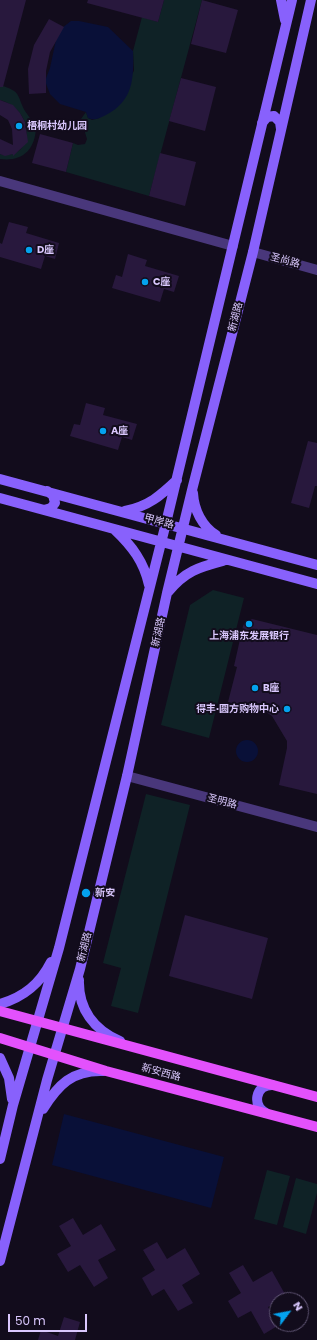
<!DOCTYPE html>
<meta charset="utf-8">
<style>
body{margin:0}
#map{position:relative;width:317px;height:1340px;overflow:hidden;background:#120c1c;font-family:Poppins,sans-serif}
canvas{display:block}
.north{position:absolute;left:269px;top:1292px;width:40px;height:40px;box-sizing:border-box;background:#120c1c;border:1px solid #625776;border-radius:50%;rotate:58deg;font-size:11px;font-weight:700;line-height:16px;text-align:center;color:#dac8fe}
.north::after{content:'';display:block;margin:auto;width:14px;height:18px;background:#04a2ee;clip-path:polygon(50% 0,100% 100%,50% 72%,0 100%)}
.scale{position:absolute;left:8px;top:1314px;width:79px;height:18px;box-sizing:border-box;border:2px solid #dac8fe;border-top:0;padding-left:5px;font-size:12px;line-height:14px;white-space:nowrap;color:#dac8fe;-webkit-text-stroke:3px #120c1c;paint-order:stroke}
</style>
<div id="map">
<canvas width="317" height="1340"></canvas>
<div class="north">N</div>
<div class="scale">50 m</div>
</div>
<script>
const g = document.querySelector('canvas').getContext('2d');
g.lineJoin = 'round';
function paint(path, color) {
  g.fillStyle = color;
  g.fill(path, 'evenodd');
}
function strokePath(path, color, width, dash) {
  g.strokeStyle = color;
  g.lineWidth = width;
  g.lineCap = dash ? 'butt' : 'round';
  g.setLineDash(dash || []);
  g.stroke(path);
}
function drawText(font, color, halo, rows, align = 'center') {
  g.font = font + ' Poppins,"Noto Sans SC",sans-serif';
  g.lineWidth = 4;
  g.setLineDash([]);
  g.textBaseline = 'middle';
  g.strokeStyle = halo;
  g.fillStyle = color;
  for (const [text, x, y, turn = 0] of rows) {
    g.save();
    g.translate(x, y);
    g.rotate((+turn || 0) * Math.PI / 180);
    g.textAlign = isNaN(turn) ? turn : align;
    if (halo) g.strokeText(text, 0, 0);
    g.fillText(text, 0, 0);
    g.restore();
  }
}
paint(new Path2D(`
 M164,0h38l-53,196 -83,-24 7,-29 5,2 7,-1 2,-5 -6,-20 5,-7 2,6 4,2 7,-2 35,-47 -1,-20 9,-34 16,5z
 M0,85c22,7 16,9 25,26 4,6 8,11 11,17 -1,22 -14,34 -36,31v-5c34,8 37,-44 0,-54z
 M213,590l31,8 -35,140 -48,-13 29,-120z
 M146,794l44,11 -52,208 -27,-7 10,-38 -18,-5z
 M267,1170l23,6 -13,49 -23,-6z
 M296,1178l21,6v9l-11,41 -23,-7z`), '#0f2226');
paint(new Path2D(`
 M71,21h8l29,6 25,24c1,28 0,50 -27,64 -6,3 -12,6 -18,3l-2,-6 -26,-8 -10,-10 -5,-13 5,-13 6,-28 6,-12z
 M236 751a11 11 0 1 1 22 0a11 11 0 1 1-22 0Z
 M64,1114l160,43 -13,51 -159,-43z`), '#091038');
paint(new Path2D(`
 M0,0h26l-23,87h-3z
 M88,0h76l-6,22 -71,-19z
 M202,0l36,10 -12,43 -35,-9z
 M49,19l15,8 -14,25 -4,19v22l-17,1 -1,-25 6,-24z
 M181,78l35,9 -11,44 -36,-10z
 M0,100l13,5 7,8 5,9 3,20 -15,14v-2l-8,2 -5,-2v-15l13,6 -1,-16 -4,-9 -8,-5z
 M40,134l33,9 -7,29 -34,-9z
 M160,153l36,9 -11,44 -36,-10z
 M9,222l19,5 -2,6 33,10 -4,16 -10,-3 -4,13 -41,-12v-14l2,1z
 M128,254l19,6 -2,6 34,10 -5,16 -10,-3 -4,13 -48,-14 4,-13 6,2z
 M86,403l19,5 -2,7 34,9 -5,16 -10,-3 -4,13 -48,-14 4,-12 6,1z
 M308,441l9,2v43h-2l-6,22 -18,-5z
 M252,619l65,16v159l-38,-9 8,-37v-7l-15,-25 -6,-4 -38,-10 9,-35 -3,-1 9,-40 2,-4z
 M185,915l83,23 -16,61 -83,-23z
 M73,1218l10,17 18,-11 15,26 -18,10 10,18 -14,9 -14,-22 -12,7 -11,-18 14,-8 -12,-20z
 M157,1242l10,17 18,-11 15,26 -18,11 11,18 -15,8 -14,-22 -12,7 -10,-18 13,-8 -12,-20z
 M243,1265l10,17 19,-11 14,25 -6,4h-3v2l-9,5 11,18 -15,9 -13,-23 -13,7 -10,-17 13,-8 -12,-20z
 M64,1317l16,5 -5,18h-37l3,-10 17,6z`), '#28183d');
strokePath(new Path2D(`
 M0,181l233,65
 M253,252l64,18
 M127,776l190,51`), '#49377b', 10);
strokePath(new Path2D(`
 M281,0l4,20
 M262,123l5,-6 7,-1 6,6 1,7
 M0,479l317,86
 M193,493c1,17 9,33 23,42
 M0,498l317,86
 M44,510l7,-2 4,-5 -2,-8 -6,-4
 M125,511c24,-5 35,-15 52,-31
 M115,530c17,16 29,32 34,55
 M168,592c18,-22 32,-25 58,-32
 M79,980c-1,29 15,50 41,61
 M0,1004c24,-7 40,-20 51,-42
 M0,1058l9,20 3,21
 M43,1109c15,-24 29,-39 60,-38
 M266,1113c-14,-7 -11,-28 6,-28
 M0,1159l13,-54 46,-157 107,-425 126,-523
 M0,1261l47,-181 33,-111 47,-193 40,-183 26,-107 60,-234 58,-252`), '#8861fc', 10);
strokePath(new Path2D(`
 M0,1011l317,86
 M0,1038l106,33 211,56`), '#e351fc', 10);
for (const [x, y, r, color] of [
 [19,126,4,"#04a2ee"],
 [29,250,4,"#04a2ee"],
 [145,282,4,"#04a2ee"],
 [103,431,4,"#04a2ee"],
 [249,624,4,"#04a2ee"],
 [255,688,4,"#04a2ee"],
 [287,709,4,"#04a2ee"],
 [86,893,5,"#04a2ee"]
]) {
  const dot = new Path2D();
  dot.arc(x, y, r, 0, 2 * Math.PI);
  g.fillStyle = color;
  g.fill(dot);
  strokePath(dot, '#120c1c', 1.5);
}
drawText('bold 10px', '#dac8fe', '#120c1c', [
 ["梧桐村幼儿园",27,126],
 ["D座",37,250],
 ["C座",153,282],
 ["A座",111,431],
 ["上海浦东发展银行",249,636,"center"],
 ["B座",263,688],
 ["得丰·圆方购物中心",279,709,"right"],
 ["新安",95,893]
], 'left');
drawText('10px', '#dac8fe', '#120c1c', [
 ["圣尚路",285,261,15],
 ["新湖路",236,317,-76],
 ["甲岸路",159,522,15],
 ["新湖路",159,632,-78],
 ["圣明路",222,802,15],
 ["新湖路",85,947,-76],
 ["新安西路",161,1073,15]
]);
</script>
